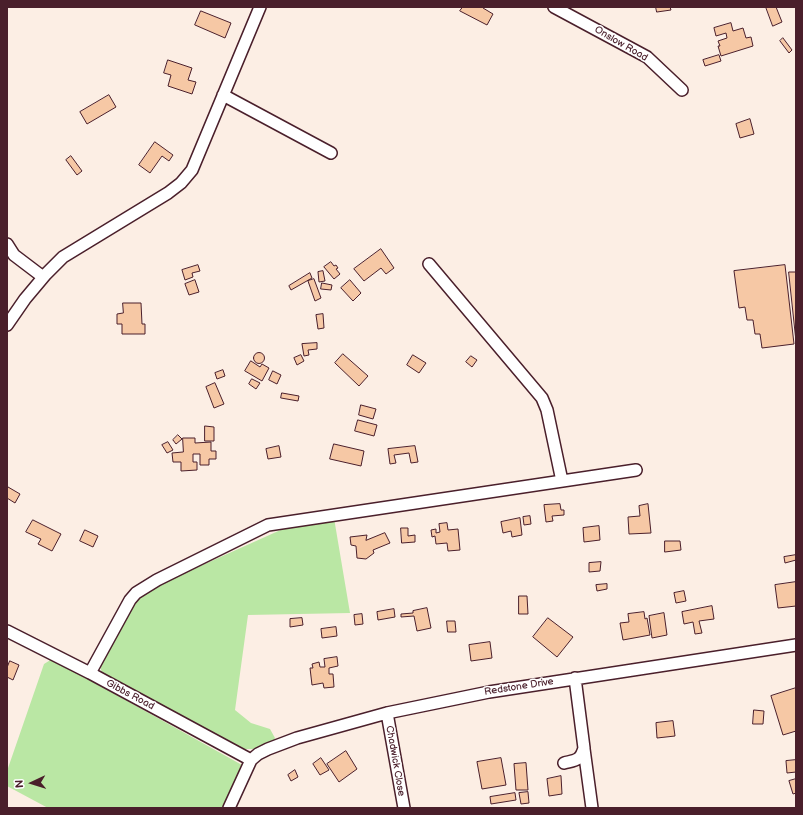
<!DOCTYPE html>
<style>
body{margin:0}
#map{position:relative;width:803px;height:815px;overflow:hidden;background:#fceee4;font-family:"Balsamiq Sans",sans-serif}
canvas{display:block}
.frame{position:absolute;inset:0;border:8px solid #4a1f2b;pointer-events:none}
.north{position:absolute;left:12px;top:763px;width:40px;height:40px;-webkit-text-stroke:3px #fff;paint-order:stroke;rotate:266deg;font-size:11px;font-weight:700;line-height:16px;text-align:center;color:#4a1f2b}
.north::after{content:'';display:block;margin:auto;width:14px;height:18px;background:#4a1f2b;clip-path:polygon(50% 0,100% 100%,50% 72%,0 100%)}
</style>
<div id="map">
<canvas width="803" height="815"></canvas>
<div class="frame"></div>
<div class="north">N</div>
</div>
<script>
const g = document.querySelector('canvas').getContext('2d');
g.lineJoin = 'round';
function paint(path, color) {
  g.fillStyle = color;
  g.fill(path, 'evenodd');
}
function strokePath(path, color, width, dash) {
  g.strokeStyle = color;
  g.lineWidth = width;
  g.lineCap = dash ? 'butt' : 'round';
  g.setLineDash(dash || []);
  g.stroke(path);
}
function drawText(font, color, halo, rows, align = 'center') {
  g.font = font + ' "Balsamiq Sans",sans-serif';
  g.lineWidth = 3;
  g.setLineDash([]);
  g.textBaseline = 'middle';
  g.strokeStyle = halo;
  g.fillStyle = color;
  for (const [text, x, y, turn = 0] of rows) {
    g.save();
    g.translate(x, y);
    g.rotate((+turn || 0) * Math.PI / 180);
    g.textAlign = isNaN(turn) ? turn : align;
    if (halo) g.strokeText(text, 0, 0);
    g.fillText(text, 0, 0);
    g.restore();
  }
}
paint(new Path2D(`
 M334,518l16,95 -102,2 -13,95 16,13 19,6 5,9 -2,5 -20,6h-11l-140,-75 -2,-9 33,-65 14,-10 138,-62z
 M52,659l190,106 -20,43h-174l-41,-22v-15l37,-107z`), '#bae7a4');
const building = new Path2D(`
 M463,7h21l-1,1 10,6 -6,11 -27,-14z
 M656,7h14l1,3 -14,2z
 M766,7h10l6,15 -9,4z
 M201,11l30,12 -6,15 -30,-13z
 M731,23l2,8 10,-3 3,10 5,-1 2,9 -32,10 -3,-10h2l-2,-5 9,-3 -1,-5 -10,3 -2,-8z
 M783,38l9,12 -3,3 -9,-12z
 M719,55l2,6 -16,5 -2,-6z
 M168,60l24,8 -4,12 8,2 -4,12 -24,-8 3,-11 -7,-2z
 M109,95l7,12 -29,17 -7,-12z
 M750,119l4,15 -14,4 -4,-14z
 M155,142l18,13 -4,6 -7,-5 -12,17 -11,-8z
 M71,156l11,15 -5,4 -11,-15z
 M381,249l13,19 -8,6 -5,-6 -17,13 -10,-12z
 M331,262l3,4 2,-1 2,3 -2,1 4,5 -6,5 -10,-12z
 M198,265l2,6 -8,2 1,4 -8,3 -3,-10z
 M785,265l9,79 -32,4 -2,-14h-5l-2,-14h-6l-2,-13 -6,1 -5,-37z
 M323,271l2,10 -6,1 -1,-10z
 M789,272h7v69z
 M310,273l2,5 -21,12 -2,-4z
 M314,279l7,19 -6,3 -7,-20z
 M195,280l4,12 -10,3 -4,-11z
 M350,280l11,13 -8,8 -12,-13z
 M322,283l10,2 -1,5 -10,-1z
 M123,303h18l1,21h3v10h-23v-10h-5v-10l6,-1z
 M323,314l1,14 -6,1 -2,-14z
 M317,343v6l-9,1 1,5 -5,1 -2,-12z
 M253.5 358a5.5 5.5 0 1 1 11 0a5.5 5.5 0 1 1-11 0Z
 M343,354l25,22 -9,10 -24,-23z
 M301,355l3,6 -7,4 -3,-7z
 M413,355l13,8 -7,10 -12,-8z
 M471,356l6,4 -5,7 -6,-5z
 M251,361l9,6 2,-3 7,4 -7,13 -17,-10z
 M223,370l2,6 -8,3 -2,-6z
 M273,371l8,4 -4,9 -8,-4z
 M252,379l8,4 -4,6 -7,-5z
 M215,383l9,21 -10,4 -8,-21z
 M282,393l17,3 -1,5 -17,-3z
 M361,405l15,4 -3,10 -14,-4z
 M358,420l19,5 -3,11 -19,-5z
 M205,426l9,1v14h-9z
 M178,435l4,4 -6,5 -3,-4z
 M183,438h12v5l16,-1v9h5v8h-7v6h-9v-11h-7v8h4v8l-16,1v-9h-8l-1,-9 11,-1z
 M168,442l5,8 -6,3 -5,-8z
 M334,444l30,7 -3,15 -31,-7z
 M279,446l2,11 -13,2 -2,-10z
 M415,446l3,16 -7,1 -2,-10 -15,2 2,8 -6,1 -2,-15z
 M8,487l12,7 -5,9 -8,-5v-8z
 M560,504l1,6h3v5l-12,1 1,5 -7,1 -2,-17z
 M648,504l3,29 -22,1 -1,-17 12,-1 -1,-10z
 M530,516l1,8 -7,1 -1,-8z
 M520,518l2,17 -10,2 -1,-6 -8,2 -2,-11z
 M33,520l28,14 -9,17 -14,-7 3,-5 -15,-7z
 M447,523l1,7 10,-1 2,21 -12,1 -1,-8 -11,1 -1,-8 -3,1 -1,-7 5,-1v4l4,-1 -1,-8z
 M599,526l1,14 -16,2 -1,-14z
 M401,528h7v8l7,-1v7l-13,1z
 M85,530l13,6 -5,11 -13,-6z
 M385,533l5,10 -17,7 1,3 -8,6 -9,-1 -1,-12 -5,-1 -1,-8 17,-2 -1,5z
 M665,541h15l1,9 -16,2z
 M796,555v5l-11,3 -1,-6z
 M601,562l-1,9 -11,1v-9z
 M796,582v24l-18,2 -3,-23z
 M607,584v5l-10,2 -1,-6z
 M684,591l2,10 -10,2 -2,-10z
 M519,596h8l1,18h-9z
 M712,606l2,13 -15,2 3,12 -7,1 -2,-12 -9,2 -2,-12z
 M427,608l4,20 -14,3 -3,-15 -13,1v-3l12,-1v-2z
 M394,609l1,8 -17,3 -1,-8z
 M644,612l1,7 2,-1 3,17 -27,5 -3,-17 9,-1 -1,-8z
 M664,613l3,22 -15,3 -3,-22z
 M362,614l1,10 -8,1 -1,-10z
 M302,618l1,7 -13,2v-8z
 M548,618l25,19 -16,20 -24,-20z
 M447,621h8l1,11h-8z
 M336,627l1,9 -15,2 -1,-9z
 M490,642l2,16 -21,3 -2,-16z
 M337,657l1,9 -9,2v6h4l1,13 -10,1 -1,-5 -11,2 -2,-17h3l-1,-4 7,-2 1,5h5l-1,-8z
 M10,661l9,4 -6,15 -6,-3v-9z
 M796,688v43l-13,4 -12,-39z
 M754,710l10,1 -1,13h-10z
 M673,721l2,15 -18,2 -1,-15z
 M346,751l11,18 -18,13 -12,-18z
 M321,758l8,12 -9,5 -7,-11z
 M501,758l5,27 -24,4 -5,-27z
 M796,760v12l-9,1 -1,-12z
 M526,763l2,27h-12l-2,-26z
 M295,770l3,7 -7,4 -3,-6z
 M561,776l1,18 -13,2 -2,-17z
 M796,779v14l-3,1 -4,-13z
 M528,792l1,11 -8,1 -2,-11z
 M515,793l1,7 -25,4 -1,-7z`);
paint(building, '#f6c8a5');
strokePath(building, '#4a1f2b', 1);
const minor = new Path2D(`
 M554,7l93,50 35,33
 M223,95l108,58
 M7,244l7,11 29,22
 M429,264l113,134 5,12 15,71
 M7,325l18,-26 21,-25 17,-17 105,-64 13,-10 11,-13 68,-163
 M7,631l83,42 161,87
 M90,673l40,-73 6,-7 21,-13 111,-55 368,-55
 M387,713l17,95
 M584,749l8,59
 M564,763c12,-3 16,-2 20,-15l-9,-70
 M229,808l22,-48 7,-6 10,-5 29,-11 90,-25 102,-21 307,-47`);
strokePath(minor, '#4a1f2b', 14);
strokePath(minor, '#fff', 11);
drawText('10px', '#4a1f2b', '#fff', [
 ["Onslow Road",621,44,30],
 ["Redstone Drive",519,687,-9],
 ["Gibbs Road",130,695,28],
 ["Chadwick Close",395,761,80]
]);
</script>
